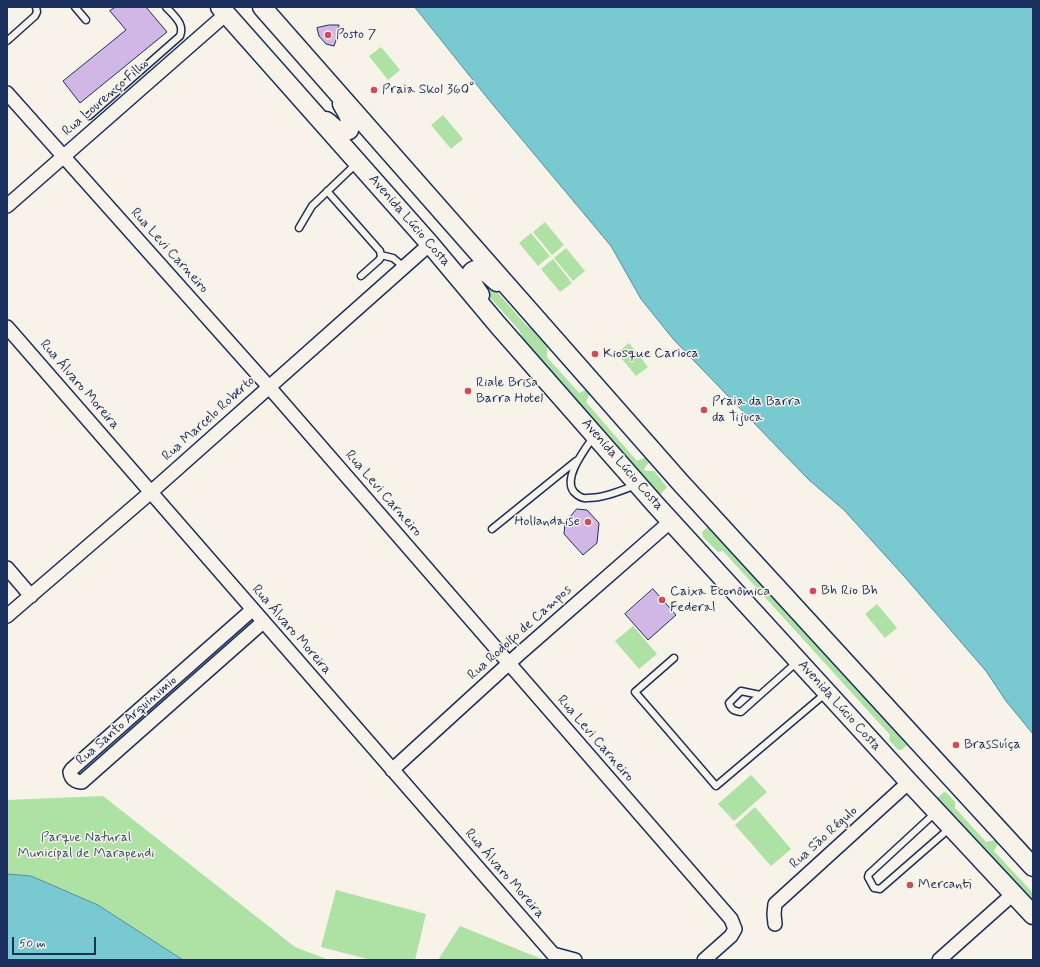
<!DOCTYPE html>
<meta charset="utf-8">
<style>
body{margin:0}
#map{position:relative;width:1040px;height:967px;overflow:hidden;background:#f7f3e8;font-family:Mynerve,sans-serif}
canvas{display:block}
.frame{position:absolute;inset:0;border:8px solid #1b2f5e;pointer-events:none}
.scale{position:absolute;left:12px;top:937px;width:84px;height:18px;box-sizing:border-box;border:2px solid #1b2f5e;border-top:0;padding-left:5px;font-size:12px;line-height:14px;white-space:nowrap;color:#1b2f5e;-webkit-text-stroke:3px #f7f3e8;paint-order:stroke}
</style>
<div id="map">
<canvas width="1040" height="967"></canvas>
<div class="frame"></div>
<div class="scale">50 m</div>
</div>
<script>
const g = document.querySelector('canvas').getContext('2d');
g.lineJoin = 'round';
function paint(path, color) {
  g.fillStyle = color;
  g.fill(path, 'evenodd');
}
function strokePath(path, color, width, dash) {
  g.strokeStyle = color;
  g.lineWidth = width;
  g.lineCap = dash ? 'butt' : 'round';
  g.setLineDash(dash || []);
  g.stroke(path);
}
function drawText(font, color, halo, rows, align = 'center') {
  g.font = font + ' Mynerve,sans-serif';
  g.lineWidth = 3;
  g.setLineDash([]);
  g.textBaseline = 'middle';
  g.strokeStyle = halo;
  g.fillStyle = color;
  for (const [text, x, y, turn = 0] of rows) {
    g.save();
    g.translate(x, y);
    g.rotate((+turn || 0) * Math.PI / 180);
    g.textAlign = isNaN(turn) ? turn : align;
    if (halo) g.strokeText(text, 0, 0);
    g.fillText(text, 0, 0);
    g.restore();
  }
}
paint(new Path2D(`
 M381,47l19,23 -12,10 -19,-24z
 M443,115l20,24 -12,10 -20,-24z
 M545,222l19,23 -12,10 -19,-23z
 M531,233l19,23 -12,10 -19,-23z
 M566,248l19,23 -12,10 -19,-23z
 M553,259l19,24 -12,9 -19,-23z
 M479,278h6l41,47 15,9 6,6v17l32,36 9,-4 2,3 -4,10 51,59 9,-4 4,4 -6,8 2,2h8l13,16 -9,10 -131,-150 -8,-17 -41,-46z
 M629,343l19,24 -12,9 -19,-23z
 M711,524l199,219 -9,7 -4,-1 -8,-9 1,-5 -167,-184 -5,1 -15,-15 -1,-5z
 M877,604l20,24 -12,10 -20,-24z
 M633,626l24,28 -18,15 -24,-28z
 M751,775l16,17 -33,29 -16,-17z
 M944,792l3,1 8,9v6l31,34 9,-2 3,3 -4,8 39,42v13l-98,-106z
 M103,796l192,151 34,13h-146l-85,-55 -67,-29 -24,-2v-74z
 M755,807l36,42 -20,17 -36,-41z
 M336,890l90,24 -11,46h-44l-50,-13z
 M460,926l84,34h-106z`), '#ade2a4');
const water = new Path2D(`
 M415,7h618v727l-27,-33 -20,-30 -83,-96 -59,-65 -35,-30 -135,-140 -33,-41 -30,-53 -122,-146z
 M7,874l24,2 67,29 85,55h-176z`);
paint(water, '#79cad0');
strokePath(water, '#538ca2', 1);
const building = new Path2D(`
 M116,7h30l21,25 -87,71 -17,-22 63,-51 -16,-19z
 M329,25h10l-1,10 -4,11 -8,-2 -7,-8 -2,-8z
 M577,509l10,1 12,13 -2,20 -14,12 -19,-21 1,-11z
 M653,589l23,26 -28,25 -23,-26z`);
paint(building, '#d0b7e6');
strokePath(building, '#1b2f5e', 1);
const service = new Path2D(`
 M75,7l11,13
 M7,41l28,-25 2,-4 -1,-5
 M89,116l91,-80c5,-12 -6,-20 -14,-29
 M327,191l53,60 1,6 -2,3 -18,16
 M299,228l13,-22 44,-42
 M381,255l12,3 11,9
 M594,436c-8,12 -32,42 -20,56 3,3 8,7 13,6 17,0 33,-7 49,-13
 M492,529l84,-68
 M674,658l-39,34 81,94 110,-93
 M741,691l19,4 -19,17c-7,-1 -10,-2 -12,-9z
 M760,695l37,-33
 M935,813l-66,61 -1,3 6,11 6,1 70,-61`);
const minor = new Path2D(`
 M7,93l262,294 462,532 4,10 -4,7 -27,24
 M7,206l219,-192
 M7,327l546,627 22,6
 M7,568l24,28
 M252,610l-180,159 -2,3c1,7 6,10 12,10l181,-160
 M7,616l144,-124 279,-248
 M392,770l126,-115 153,-134
 M775,924l-1,-10 1,-10 134,-122
 M939,960l74,-66`);
const secondary = new Path2D(`
 M220,7l210,237 67,80 158,180 254,278 124,133
 M262,7l418,475 353,385
 M326,121c8,6 13,14 23,9 4,-10 -2,-17 -7,-26
 M480,295c-4,-6 -16,-21 -5,-25 2,-1 4,-1 6,0 6,2 11,8 16,12`);
strokePath(service, '#1b2f5e', 9);
strokePath(minor, '#1b2f5e', 16);
strokePath(secondary, '#1b2f5e', 21);
strokePath(service, '#f7f3e8', 6);
strokePath(minor, '#f7f3e8', 13);
strokePath(secondary, '#f7f3e8', 18);
for (const [x, y, r, color] of [
 [328,35,4,"#d1495b"],
 [374,90,4,"#d1495b"],
 [595,354,4,"#d1495b"],
 [468,391,4,"#d1495b"],
 [704,410,4,"#d1495b"],
 [588,522,4,"#d1495b"],
 [813,591,4,"#d1495b"],
 [662,600,4,"#d1495b"],
 [956,745,4,"#d1495b"],
 [910,885,4,"#d1495b"]
]) {
  const dot = new Path2D();
  dot.arc(x, y, r, 0, 2 * Math.PI);
  g.fillStyle = color;
  g.fill(dot);
  strokePath(dot, '#f7f3e8', 1.5);
}
drawText('14px', '#1b2f5e', '#f7f3e8', [
 ["Posto 7",336,35],
 ["Praia Skol 360°",382,90],
 ["Kiosque Carioca",603,354],
 ["Riale Brisa",476,383],
 ["Barra Hotel",476,399],
 ["Praia da Barra",712,402],
 ["da Tijuca",712,418],
 ["Hollandaise",580,522,"right"],
 ["Bh Rio Bh",821,591],
 ["Caixa Econômica",670,592],
 ["Federal",670,608],
 ["BrasSuíça",964,745],
 ["Mercanti",918,885]
], 'left');
drawText('14px', '#1b2f5e', '#f7f3e8', [
 ["Rua Lourenço Filho",106,98,-41],
 ["Avenida Lúcio Costa",409,221,49],
 ["Rua Levi Carneiro",169,251,48],
 ["Rua Álvaro Moreira",79,385,49],
 ["Rua Marcelo Roberto",209,419,-42],
 ["Avenida Lúcio Costa",622,465,49],
 ["Rua Levi Carneiro",383,494,49],
 ["Rua Álvaro Moreira",291,630,49],
 ["Rua Rodolfo de Campos",520,633,-42],
 ["Avenida Lúcio Costa",839,706,48],
 ["Rua Santo Arquinimio",127,721,-41],
 ["Rua Levi Carneiro",595,739,49],
 ["Rua São Régulo",824,838,-42],
 ["Rua Álvaro Moreira",504,874,49]
]);
drawText('14px', '#38536c', '#f7f3e8', [
 ["Parque Natural",86,838],
 ["Municipal de Marapendi",86,854]
]);
</script>
